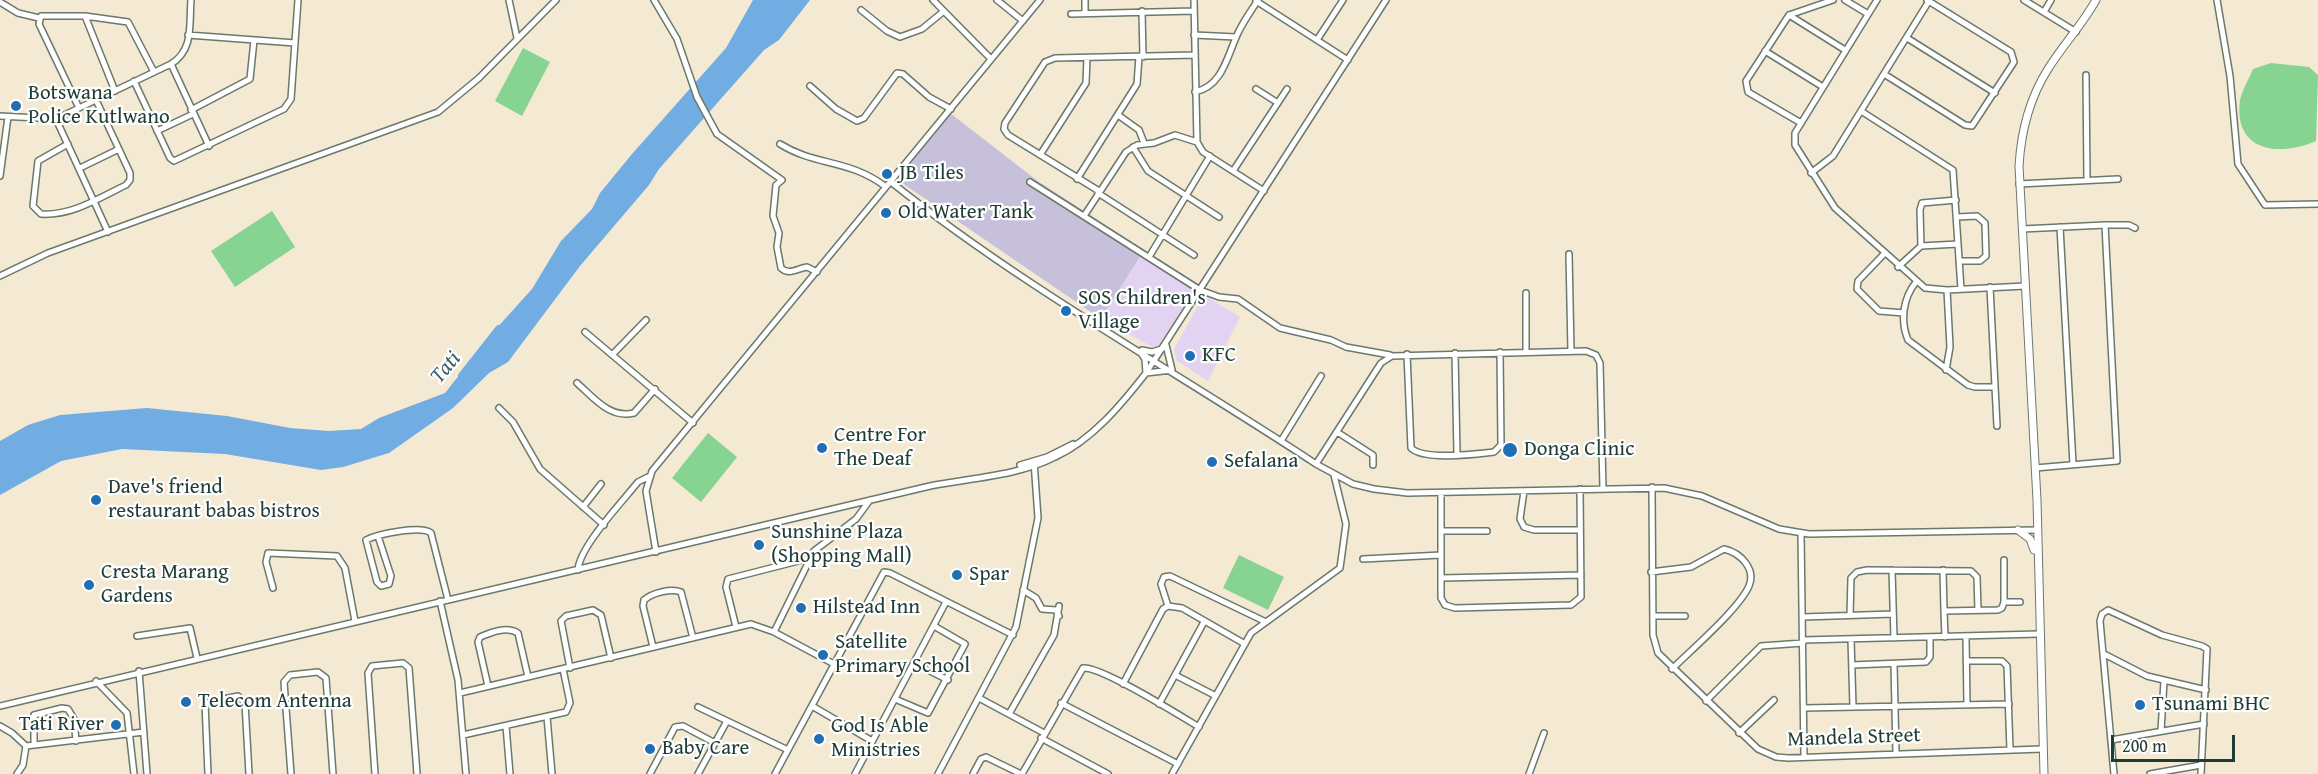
<!DOCTYPE html>
<style>
body{margin:0}
#map{position:relative;width:2318px;height:774px;overflow:hidden;background:#f4e9d3;font-family:"Gentium Book Plus",serif}
canvas{display:block}
.scale{position:absolute;left:2111px;top:735px;width:124px;height:27px;box-sizing:border-box;border:3px solid #1f3d34;border-top:0;padding-left:8px;font-size:18px;line-height:21px;white-space:nowrap;color:#1f3d34;-webkit-text-stroke:4px #fff;paint-order:stroke}
</style>
<div id="map">
<canvas width="2318" height="774"></canvas>
<div class="scale">200 m</div>
</div>
<script>
const g = document.querySelector('canvas').getContext('2d');
g.lineJoin = 'round';
function paint(path, color) {
  g.fillStyle = color;
  g.fill(path, 'evenodd');
}
function strokePath(path, color, width, dash) {
  g.strokeStyle = color;
  g.lineWidth = width;
  g.lineCap = dash ? 'butt' : 'round';
  g.setLineDash(dash || []);
  g.stroke(path);
}
function drawText(font, color, halo, rows, align = 'center') {
  g.font = font + ' "Gentium Book Plus",serif';
  g.lineWidth = 4.5;
  g.setLineDash([]);
  g.textBaseline = 'middle';
  g.strokeStyle = halo;
  g.fillStyle = color;
  for (const [text, x, y, turn = 0] of rows) {
    g.save();
    g.translate(x, y);
    g.rotate((+turn || 0) * Math.PI / 180);
    g.textAlign = isNaN(turn) ? turn : align;
    if (halo) g.strokeText(text, 0, 0);
    g.fillText(text, 0, 0);
    g.restore();
  }
}
paint(new Path2D(`
 M1144,250l55,34 -43,65 -55,-30z
 M1204,295l36,22 -32,64 -31,-20 -3,-12z`), '#e3d3f2');
paint(new Path2D(`
 M950,113l89,69 105,68 -43,69 -199,-136 -2,-7z`), '#c6c0da');
paint(new Path2D(`
 M523,48l27,14 -28,54 -27,-15z
 M2271,63l38,4 9,8 -2,66c-37,16 -83,11 -76,-41 2,-10 9,-21 13,-31z
 M272,211l23,36 -60,40 -24,-36z
 M708,433l29,24 -36,45 -29,-24z
 M1239,555l45,22 -16,33 -45,-22z`), '#86d392');
paint(new Path2D(`
 M753,0h57l-31,40 -15,10 -105,119 -10,16 -69,81 -72,96 -19,11 -36,35 -64,45 -46,14 -22,3 -96,-16 -103,-5 -61,12 -61,34v-54l28,-16 32,-10 87,-7 80,8 63,12 39,3 32,-2 18,-11 66,-25 11,-14 28,-25 11,-24 37,-41 29,-48 31,-32 8,-16 32,-39 94,-106z`), '#71ade2');
strokePath(new Path2D(`
 M462,376l37,-47`), '#71ade2', 8);
const minor = new Path2D(`
 M509,0l8,38
 M654,0l23,39 20,58 20,37 65,46 -6,5 -3,31 6,17 -2,14 4,21c8,8 17,0 26,-1l10,5
 M933,0l58,59
 M997,0l26,21
 M1194,0l3,142 6,10 61,39
 M1845,0l23,14
 M1877,0l-82,133v12l40,63 90,80 22,2 78,-4
 M2024,0l52,32
 M2217,0l13,76 8,88 27,41 53,-1
 M1256,1l92,59
 M0,2l18,11 21,5
 M861,10l26,21 13,6 22,-8 22,-18
 M1142,11l1,46
 M2044,12l7,-12
 M1085,13v-13
 M1071,14l123,-3
 M1789,15l56,35
 M85,16l30,75
 M188,35l107,8
 M1194,35l42,2
 M1907,38l88,55
 M1317,40l26,-40
 M1765,51l58,36
 M171,64l38,82
 M1884,74l81,51 7,1 42,-64 -3,-10 -84,-52
 M2086,75l1,105
 M134,81l36,77 4,3 110,-52 7,-10 7,-99
 M810,86l26,23 21,12 7,-3 33,-45 6,1 26,23 22,12
 M1256,89l22,14
 M1195,92c28,-6 32,-36 43,-59 5,-11 13,-22 20,-33
 M79,108l-40,-84 2,-8h44l43,6 26,50
 M191,110l59,-31 4,-39
 M1861,111l92,59 8,119
 M1118,115l21,15 5,13
 M0,116l56,3 115,-55c23,-14 18,-39 20,-64
 M56,119l52,113
 M1801,123l-53,-31 -2,-11 43,-66 44,-15
 M157,131l36,-17
 M68,144l-30,17 -5,45 8,8c31,2 58,-16 85,-29l4,-5v-7l-34,-73
 M780,144c35,22 70,15 106,43
 M1133,147l15,24 71,46
 M1040,155l46,-72 1,-25
 M80,168l39,-19
 M1233,171l54,-82
 M1811,173l22,-17 96,-155
 M0,176l8,-59
 M1077,179l60,-95 2,-27
 M891,182c133,106 284,189 425,282l37,20 21,5 33,4 257,-5 38,8 77,33 30,5 228,-4
 M1030,182l170,108 19,7 19,2 42,29 51,12 15,7 44,8
 M2019,184l99,-5
 M1099,191l-91,-56 -4,-6 1,-6 40,-61 10,-4 140,-3
 M1098,193l96,62
 M1084,216l42,-64 11,-7 17,-2 21,-8 22,7
 M1957,217l20,-1 8,7 1,33 -6,5h-21
 M2105,225h24l6,3
 M2060,227l13,237
 M2022,229l83,-4 12,236 -82,7
 M1921,246l-1,-36 2,-7 34,-3
 M1569,254l2,97
 M1884,254l-26,27 -1,8 22,22 25,2
 M1149,257l61,-101
 M1898,267l23,-21 37,-2
 M0,276l48,-23 390,-141 41,-34 77,-78
 M1916,282c-13,16 -16,39 -8,58l60,45 7,2h20
 M1990,287l7,139
 M1526,293v58
 M585,332l108,91
 M1142,350l10,2 10,-3
 M1141,353l4,6 1,14 26,-3 -6,-25
 M1455,353l2,101
 M1407,354l4,94c13,13 65,6 83,4l7,-7 -1,-93
 M612,355l34,-35
 M1946,370l4,-23 -3,-57
 M577,383c17,15 33,36 57,30l21,-24
 M499,408l14,14 27,47 64,56
 M1337,432l36,23v10
 M1281,441l40,-65
 M1316,464l65,-101 11,-7 194,-5 10,4 4,8 3,126
 M1020,465l27,-8 26,-13
 M1652,487l1,148 5,18 100,96 18,8 12,1 254,-9
 M1524,491l-4,28 4,8 10,3h46
 M1441,493v105l4,7 10,3 116,-3 10,-8 -1,-108
 M583,507l18,-23
 M1441,531h46
 M1801,534l3,223
 M378,536l13,40 -2,8 -8,2 -4,-4 -11,-42c12,-6 55,-15 65,-7l17,67
 M656,552l-10,-61 6,-20 388,-471
 M1363,559l78,-4
 M578,570c1,-23 45,-69 60,-88l10,-5
 M1892,570l2,68
 M1943,570l1,41 54,-1 4,-2 2,-6v-42
 M1651,572l40,-5 33,-18c17,4 32,20 25,37 -10,23 -58,64 -77,83
 M1441,578l140,-3
 M273,588l-7,-26 2,-9 69,3 8,12 10,53
 M1023,590l13,8 6,11 14,1 3,6
 M440,601l18,79 8,94
 M2004,602h16
 M1168,606l-7,-22 3,-7 6,-1 96,46
 M1944,611l1,26
 M1850,615l1,-37 6,-6 10,-2 104,1 6,6 1,33
 M1653,616h32
 M1803,617l90,-3
 M736,627l-10,-40 2,-8 82,-21
 M774,632l40,-81 42,-32 14,-19
 M137,636l53,-8 7,30
 M1966,637l1,67
 M1851,639l2,68
 M1803,640l236,-6
 M653,647l-10,-41 1,-6c8,-7 27,-12 37,-8l12,46
 M2104,654l43,22 59,14
 M1966,661h36l5,5 3,84
 M914,663l34,17
 M1894,664l2,90
 M1852,665l74,-3 4,-5v-19
 M570,668l-9,-47 5,-5 27,-6 8,5 10,43
 M139,671l8,103
 M1175,675l41,21
 M96,681l31,32 7,61
 M1123,684l40,-75 5,-3 14,2 63,36
 M488,686l-10,-44 2,-5c12,-5 27,-11 38,-4l10,44
 M460,693l291,-69 23,8 60,32
 M979,698l65,35
 M895,699l33,14 37,-69 -31,-18
 M1706,701l55,-55 42,-3
 M1061,703l117,61
 M1159,704l45,-82
 M0,706l930,-220c40,-8 88,-10 125,-29 37,-17 66,-52 91,-84l240,-373
 M812,706l60,35
 M698,707l90,43
 M1804,708l205,-4
 M1009,714l45,-79 5,-29
 M547,717l5,57
 M0,726l12,7 14,13 -3,19 -6,9
 M506,726l4,48
 M2161,731l3,-50
 M1739,733l35,-33
 M463,735l103,-23 4,-9 -7,-34
 M1041,738l67,36
 M2111,740l93,-16
 M34,745v-30l28,-7 6,1 6,10 2,22
 M26,746l118,-14
 M208,774l-3,-71 33,-7 7,7 4,71
 M291,774l-7,-92 6,-7 28,-3 8,6 7,96
 M375,774l-7,-101 4,-7 31,-3 6,5 8,106
 M650,774l25,-47 8,-1 32,17
 M698,774l29,-53
 M775,774l109,-202 6,1 123,62
 M855,774l91,-172
 M938,774l78,-147 22,-109 -4,-57
 M973,774l8,-15 5,-2 35,17
 M1022,774l61,-106c18,-2 96,47 116,59
 M1172,774l79,-141 89,-65 6,-44 -12,-49
 M1529,774l15,-41
 M2114,774l-14,-153 2,-7 6,-4 54,25 40,11 5,3 -6,125
 M2150,774l51,-9`);
const major = new Path2D(`
 M2018,530l12,9 4,11
 M2044,774l-7,-274 -18,-334c2,-34 10,-67 29,-97 15,-24 34,-44 48,-69`);
strokePath(minor, '#6a796c', 8);
strokePath(major, '#6a796c', 9);
strokePath(minor, '#fff', 5);
strokePath(major, '#fff', 7);
for (const [x, y, r, color] of [
 [16,106,6,"#1f6fb2"],
 [887,174,6,"#1f6fb2"],
 [886,213,6,"#1f6fb2"],
 [1066,311,6,"#1f6fb2"],
 [1190,356,6,"#1f6fb2"],
 [822,448,6,"#1f6fb2"],
 [1510,450,8,"#1f6fb2"],
 [1212,462,6,"#1f6fb2"],
 [96,500,6,"#1f6fb2"],
 [759,545,6,"#1f6fb2"],
 [957,575,6,"#1f6fb2"],
 [89,585,6,"#1f6fb2"],
 [801,608,6,"#1f6fb2"],
 [823,655,6,"#1f6fb2"],
 [186,702,6,"#1f6fb2"],
 [2140,705,6,"#1f6fb2"],
 [116,725,6,"#1f6fb2"],
 [819,739,6,"#1f6fb2"],
 [650,749,6,"#1f6fb2"]
]) {
  const dot = new Path2D();
  dot.arc(x, y, r, 0, 2 * Math.PI);
  g.fillStyle = color;
  g.fill(dot);
  strokePath(dot, '#fff', 2);
}
drawText('21px', '#1f3d34', '#fff', [
 ["Botswana",28,94],
 ["Police Kutlwano",28,118],
 ["JB Tiles",899,174],
 ["Old Water Tank",898,213],
 ["SOS Children's",1078,299],
 ["Village",1078,323],
 ["KFC",1202,356],
 ["Centre For",834,436],
 ["The Deaf",834,460],
 ["Donga Clinic",1524,450],
 ["Sefalana",1224,462],
 ["Dave's friend",108,488],
 ["restaurant babas bistros",108,512],
 ["Sunshine Plaza",771,533],
 ["(Shopping Mall)",771,557],
 ["Cresta Marang",101,573],
 ["Gardens",101,597],
 ["Spar",969,575],
 ["Hilstead Inn",813,608],
 ["Satellite",835,643],
 ["Primary School",835,667],
 ["Telecom Antenna",198,702],
 ["Tsunami BHC",2152,705],
 ["Tati River",104,725,"right"],
 ["God Is Able",831,727],
 ["Ministries",831,751],
 ["Baby Care",662,749]
], 'left');
drawText('21px', '#1f3d34', '#fff', [
 ["Mandela Street",1854,738,-2]
]);
drawText('italic 22px', '#385f68', '#fff', [
 ["Tati",446,368,-50]
]);
</script>
